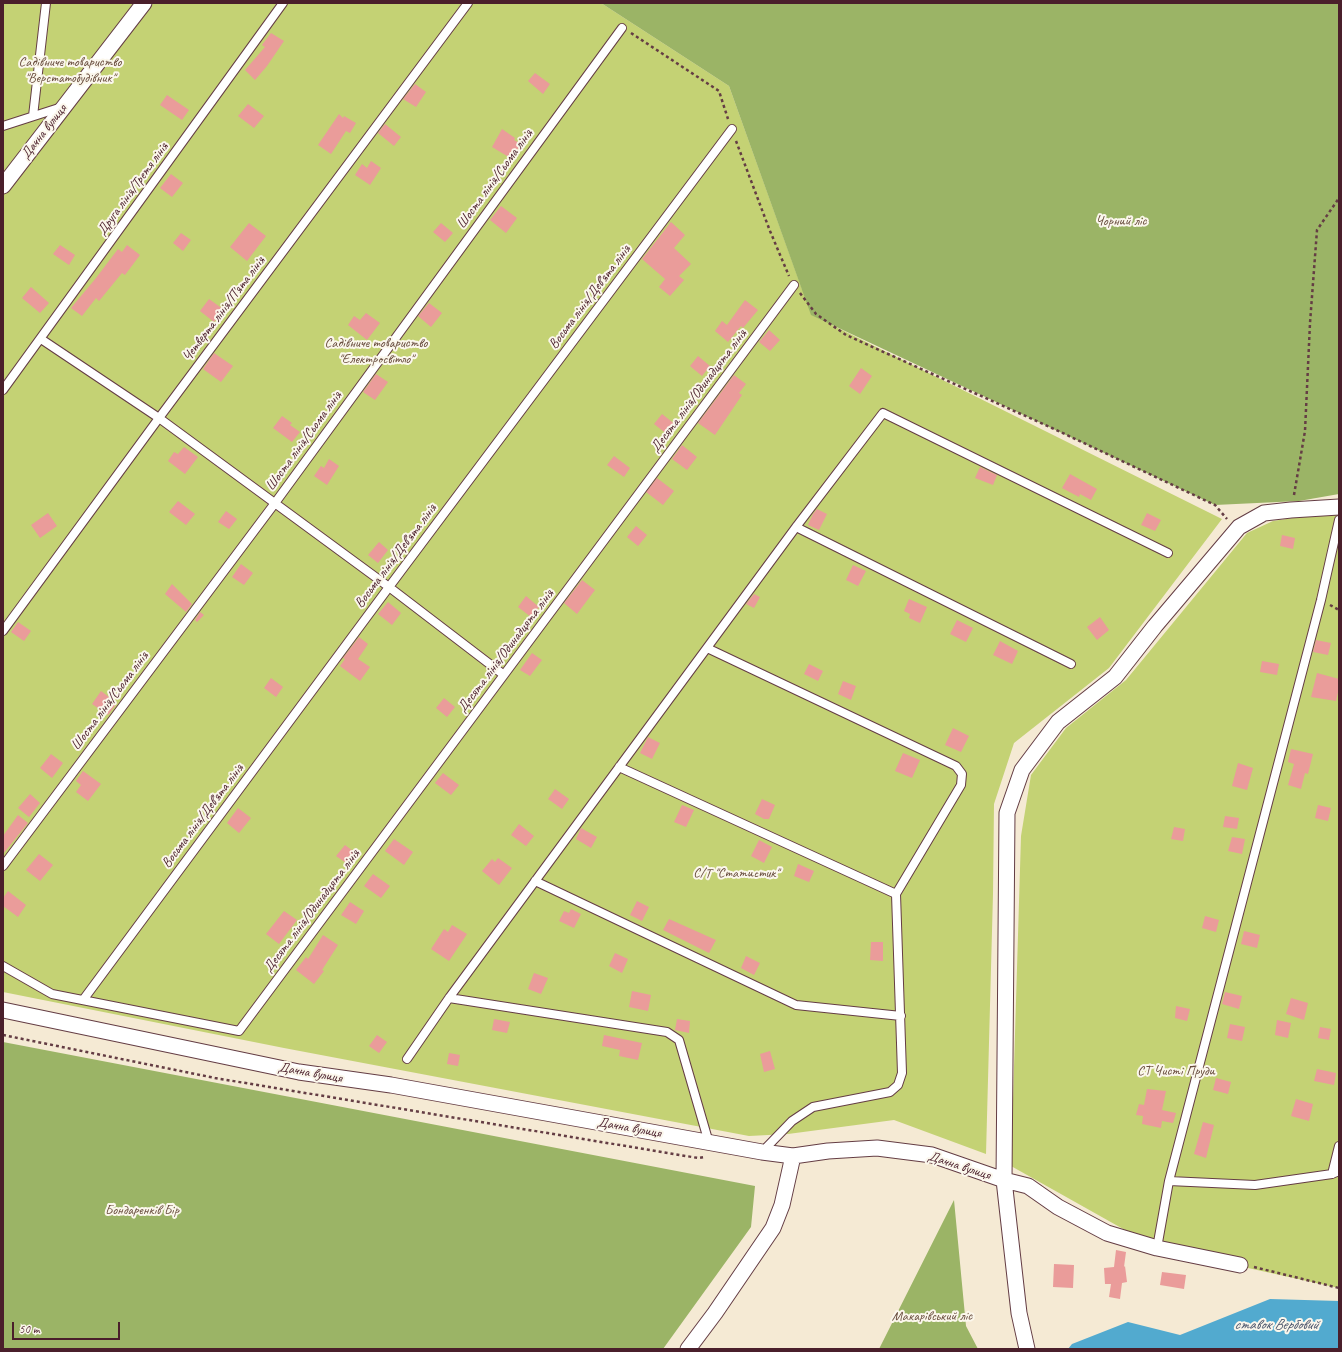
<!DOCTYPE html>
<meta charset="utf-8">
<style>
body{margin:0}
#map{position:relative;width:1342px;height:1352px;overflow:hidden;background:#f5ead4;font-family:Caveat,sans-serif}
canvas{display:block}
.frame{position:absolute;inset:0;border:4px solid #4a1f2b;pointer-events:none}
.scale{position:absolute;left:12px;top:1322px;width:108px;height:18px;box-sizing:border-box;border:2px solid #4a1f2b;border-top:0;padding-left:5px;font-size:12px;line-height:14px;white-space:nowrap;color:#4a1f2b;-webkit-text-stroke:3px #fbf7ec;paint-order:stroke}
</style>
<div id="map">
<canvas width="1342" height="1352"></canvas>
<div class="frame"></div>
<div class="scale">50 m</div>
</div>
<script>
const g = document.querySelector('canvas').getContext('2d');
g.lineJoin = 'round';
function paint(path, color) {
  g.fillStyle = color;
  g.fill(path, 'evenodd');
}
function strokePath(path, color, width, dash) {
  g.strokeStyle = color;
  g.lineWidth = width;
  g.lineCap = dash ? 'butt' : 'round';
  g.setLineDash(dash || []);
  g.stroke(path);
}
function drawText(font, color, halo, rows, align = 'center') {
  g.font = font + ' Caveat,sans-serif';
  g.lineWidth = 4;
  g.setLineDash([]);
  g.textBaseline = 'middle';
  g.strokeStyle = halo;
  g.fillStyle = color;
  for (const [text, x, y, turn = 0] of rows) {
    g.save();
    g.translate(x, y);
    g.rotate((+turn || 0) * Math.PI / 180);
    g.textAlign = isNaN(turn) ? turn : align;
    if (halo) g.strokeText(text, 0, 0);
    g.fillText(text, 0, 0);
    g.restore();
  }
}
paint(new Path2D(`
 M3,3h598l128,83 73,203 28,35 392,195 -113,149 -95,75 -20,61 -1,90 -7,260 -92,-34 -106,14 -39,2 -465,-88 -281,-56z
 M1339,511v777l-182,-40 -146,-82 10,-330 10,-61 35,-47 60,-48 121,-147 26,-12z`), '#c4d274');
paint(new Path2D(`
 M601,3h738v491l-40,7 -84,4 -404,-190 -82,-229z
 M3,1042l752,144 -4,41 -88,122h-660z
 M954,1200l12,126 12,23h-99z`), '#9bb466');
paint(new Path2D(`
 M1270,1299l69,2v48h-271l4,-5 56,-22 52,13z`), '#52aacf');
paint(new Path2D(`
 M271,33l13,8 -17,25 -12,14 -10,-10 20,-23 -3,-2z
 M535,73l15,11 -7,10 -15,-13z
 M415,84l11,8 -10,15 -13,-8z
 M167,95l22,15 -7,10 -22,-15z
 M248,104l16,12 -10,12 -16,-12z
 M339,114l4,4 1,-2 12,7 -6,10 -4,-2 -15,23 -13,-9z
 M385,124l16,13 -7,9 -16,-13z
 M502,129l13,9 -1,2 7,4 -9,15 -20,-12z
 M371,161l10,7 -11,17 -15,-10 7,-11 5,4z
 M171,174l12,9 -11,14 -12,-9z
 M501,206l16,12 -11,15 -16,-13z
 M671,222l14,13 -11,13 17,16 -12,12 5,4 -14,16 -11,-9 6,-8 -23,-20z
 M249,223l17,13 -19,25 -17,-14z
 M441,223l12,10 -8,9 -12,-10z
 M181,233l10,7 -8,11 -10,-8z
 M60,245l15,10 -6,10 -16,-11z
 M127,245l13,10 -15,20 -3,-2 -23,28 -3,-3 -14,18 -11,-8 25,-30 22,-29 4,3z
 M31,287l18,16 -9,10 -18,-15z
 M209,299l14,10 -9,13 -14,-11z
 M745,300l13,10 -15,18 -2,-2 -13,16 -13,-11 7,-10 5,4z
 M429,303l13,10 -11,14 -13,-11z
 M366,313l14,10 -13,17 -19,-15 6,-9 6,4z
 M769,330l11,10 -10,11 -11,-9z
 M214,353l19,13 -12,16 -18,-13z
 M698,356l12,10 -8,10 -12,-10z
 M861,368l11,8 -12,18 -11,-8z
 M376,374l12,8 -13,18 -12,-8z
 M734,375l12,9 -7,9 3,2 -27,40 -17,-12z
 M662,414l14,11 -8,10 -14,-11z
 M282,416l10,7 -2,2 10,7 -8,10 -19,-14z
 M682,445l15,12 -10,13 -15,-11z
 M184,447l14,10 -13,17 -17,-13 6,-9 4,2z
 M614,456l16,12 -6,9 -17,-12z
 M329,459l10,7 -12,19 -13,-9 7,-10 3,2z
 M980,467l17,8 -4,10 -18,-7z
 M1070,474l27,15 -6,11 -11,-6 -1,3 -17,-9z
 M657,478l17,13 -11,14 -17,-13z
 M178,501l17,13 -9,11 -17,-13z
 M817,509l10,5 -8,16 -11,-5 5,-11z
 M226,511l11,8 -8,10 -11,-7z
 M48,513l9,13 -17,12 -9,-13z
 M1147,513l14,7 -6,11 -14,-6z
 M636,526l11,9 -9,11 -11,-9z
 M1282,535l13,3 -2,11 -13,-3z
 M379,542l9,8 -10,13 -10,-8z
 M241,564l12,9 -9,12 -12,-8z
 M853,565l13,6 -8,15 -12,-6z
 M582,580l13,10 -18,24 -13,-11z
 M172,584l20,20 -6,8 -21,-18z
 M754,594l6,3 -6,11 -8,-4z
 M526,596l13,11 -8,10 -13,-10z
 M909,599l18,8 -7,16 -11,-5 1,-4 -6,-3z
 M388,602l13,11 -9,12 -14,-11z
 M200,612l4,3 -7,7 -2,-2z
 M1100,617l9,13 -12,10 -10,-13z
 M957,620l16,8 -7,14 -16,-8z
 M18,622l13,9 -7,10 -13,-9z
 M359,637l9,7 -10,15 12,8 -10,14 -20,-15 5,-7 -2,-1z
 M1316,640l15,3 -3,12 -15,-3z
 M1000,641l18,10 -6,13 -19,-9z
 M532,653l10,7 -12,16 -10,-6z
 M1262,661l17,3 -2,11 -17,-3z
 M809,664l14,7 -5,10 -14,-7z
 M1317,673l22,6v9l-3,13 -25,-4z
 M271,678l12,9 -7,10 -12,-9z
 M843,681l13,5 -5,14 -13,-6z
 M101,691l16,12 -9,12 -16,-11z
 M444,698l11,9 -8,10 -11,-9z
 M953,728l16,8 -8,16 -16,-7z
 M648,737l12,6 -8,16 -12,-6z
 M1291,749l22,5 -5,20 -3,-1 -4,16 -13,-4 6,-21 -6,-2z
 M903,753l17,7 -8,18 -17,-7z
 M51,754l12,9 -11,15 -12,-10z
 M1238,763l15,5 -6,22 -15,-4z
 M83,771l18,13 -13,17 -12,-9 5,-7 -5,-4z
 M443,773l16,12 -8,10 -16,-12z
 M555,789l14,10 -7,10 -14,-10z
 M30,794l10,9 -11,14 -11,-9z
 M762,799l13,6 -6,14h-5l-9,-5z
 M682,805l12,5 -8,17 -12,-5z
 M1318,805l13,3 -3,13 -13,-3z
 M238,808l13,10 -12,15 -12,-10z
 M18,815l10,8 -25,31v-18z
 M1225,816l14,2 -2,11 -14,-2z
 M519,824l15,12 -8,10 -15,-11z
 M1174,827l11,2 -2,12 -12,-2z
 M581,828l16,9 -6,11 -15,-9z
 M1232,837l13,2 -3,15 -14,-3z
 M394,839l19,13 -9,13 -19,-14z
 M759,840l13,7 -8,16 -13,-7z
 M345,845l12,9 -8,11 -13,-9z
 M39,854l14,11 -13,16 -14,-11z
 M498,858l14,10 -13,17 -17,-14 10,-12 3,3z
 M798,864l16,7 -5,11 -15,-6z
 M373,874l17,12 -9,12 -17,-12z
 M8,891l18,14 -8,12 -15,-11v-8z
 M637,901l12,6 -7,14 -12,-6z
 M350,902l14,9 -8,13 -15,-9z
 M571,909l10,5 -7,14 -15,-7 5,-10 5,2z
 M284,911l13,9 -18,24 -13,-10z
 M1205,916l14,4 -3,12 -14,-4z
 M669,919l47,21 -7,13 -46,-23z
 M452,925l15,9 -18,27 -18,-12 13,-20 4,3z
 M1244,931l16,4 -3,13 -16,-4z
 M323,935l15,10 -16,25 2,1 -10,13 -18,-14 10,-13 2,2z
 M871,942h12v19l-13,-1z
 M615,953l13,6 -6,14 -13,-7z
 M746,956l14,7 -6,12 -13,-7z
 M534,973l14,5 -7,16 -13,-5z
 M632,991l19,4 -3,16 -19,-4z
 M1225,992l17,4 -3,13 -17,-5z
 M1291,998l17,5 -4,17 -18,-6z
 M1176,1006l14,3 -3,12 -12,-3z
 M494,1019l16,3 -3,11 -15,-3z
 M677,1019l13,2 -1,12 -14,-3z
 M1277,1020l14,3 -3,15 -13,-3z
 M1230,1024l15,3 -3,14 -15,-3z
 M1320,1027l11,2 -2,11 -11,-2z
 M377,1035l10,7 -8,11 -10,-7z
 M604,1035l38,8 -4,17 -19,-4 1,-6 -18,-4z
 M770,1051l5,18 -11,3 -4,-18z
 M449,1053l11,2 -2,11 -11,-2z
 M1317,1069l19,4 -2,12 -20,-4z
 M1216,1078l15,4 -3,12 -15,-4z
 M1147,1089l19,2 -4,19 14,3 -3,10 -11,-2 -1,7 -19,-4 1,-8 -7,-1 3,-11 5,1z
 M1296,1099l17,5 -4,17 -18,-5z
 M1203,1122l11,3 -8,33 -12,-4z
 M1116,1250l10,2 -2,15 1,-1 2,16 -5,1 -2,16 -11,-2 2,-13h-6l-1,-16 10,-1z
 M1054,1264l20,1 -1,23 -20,-1z
 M1162,1272l24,3 -2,14 -24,-4z`), '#ea9c9a');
const lane = new Path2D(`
 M33,116l13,-113
 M3,126l59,-19
 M41,339l118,79 230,169 115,88
 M3,390l280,-387
 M796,527l275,137
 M3,631l156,-213 309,-415
 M707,648l249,118 6,8 -1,11 -65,109 6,179 -4,12 -8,7 -77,15 -21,14 -30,31
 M619,767l277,127
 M3,866l272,-363 347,-475
 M535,881l261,124 105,11
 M3,966l49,28 187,37 555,-746
 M449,998l218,34 12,8 30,103
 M83,1000l306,-413 343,-458
 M407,1059l42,-61 347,-471 87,-114 285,140
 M1332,1174l7,-28
 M1169,1181l86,4 77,-11 7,-3
 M1157,1248l12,-67 152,-581 18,-80`);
const street = new Path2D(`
 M3,186l141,-183
 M3,1010l296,62 92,13 371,67 31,4 35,-5 49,-3 55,7 72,25 24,6 30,21 49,26 50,15 83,17
 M688,1349l27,-36 58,-85 9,-23 11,-49
 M1027,1349l-8,-36 -15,-133 3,-367 15,-43 36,-48 57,-45 40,-51 84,-99 25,-14 27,-3 48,-3`);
strokePath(lane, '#643d44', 10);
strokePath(street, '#643d44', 17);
strokePath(new Path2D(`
 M631,33l88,58 9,28
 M736,141l34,90 19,45
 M800,293l16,21 30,21 206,93 163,77 12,14
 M1294,495l11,-64 5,-108 7,-93 22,-32
 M1330,605l9,5
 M3,1035l212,43 483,80 6,-1
 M1254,1267l85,21`), '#643d44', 2.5, [3, 3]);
strokePath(lane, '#fff', 8);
strokePath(street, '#fff', 15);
drawText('14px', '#684c3d', '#fbf7ec', [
 ["Садівниче товариство",70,62],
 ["\"Верстатобудівник\"",70,78],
 ["Чорний ліс",1121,221],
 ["Садівниче товариство",376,343],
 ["\"Електросвітло\"",376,359],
 ["С/Т \"Статистик\"",736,873],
 ["СТ Чисті Пруди",1176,1071],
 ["Бондаренків Бір",142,1210],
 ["Макарівський ліс",932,1316]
]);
drawText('14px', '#4a1f2b', '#fbf7ec', [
 ["Дачна вулиця",44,132,-52],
 ["Шоста лінія/Сьома лінія",495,179,-54],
 ["Друга лінія/Третя лінія",133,189,-54],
 ["Восьма лінія/Дев'ята лінія",590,297,-53],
 ["Четверта лінія/П'ята лінія",224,309,-53],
 ["Десята лінія/Одинадцята лінія",699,391,-53],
 ["Шоста лінія/Сьома лінія",304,441,-54],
 ["Восьма лінія/Дев'ята лінія",396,556,-53],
 ["Десята лінія/Одинадцята лінія",506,651,-53],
 ["Шоста лінія/Сьома лінія",110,701,-53],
 ["Восьма лінія/Дев'ята лінія",203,816,-53],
 ["Десята лінія/Одинадцята лінія",312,911,-53],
 ["Дачна вулиця",310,1073,10],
 ["Дачна вулиця",629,1128,10],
 ["Дачна вулиця",959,1166,18]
]);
drawText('italic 15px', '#4d576d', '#fbf7ec', [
 ["ставок Вербовий",1276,1325]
]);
</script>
